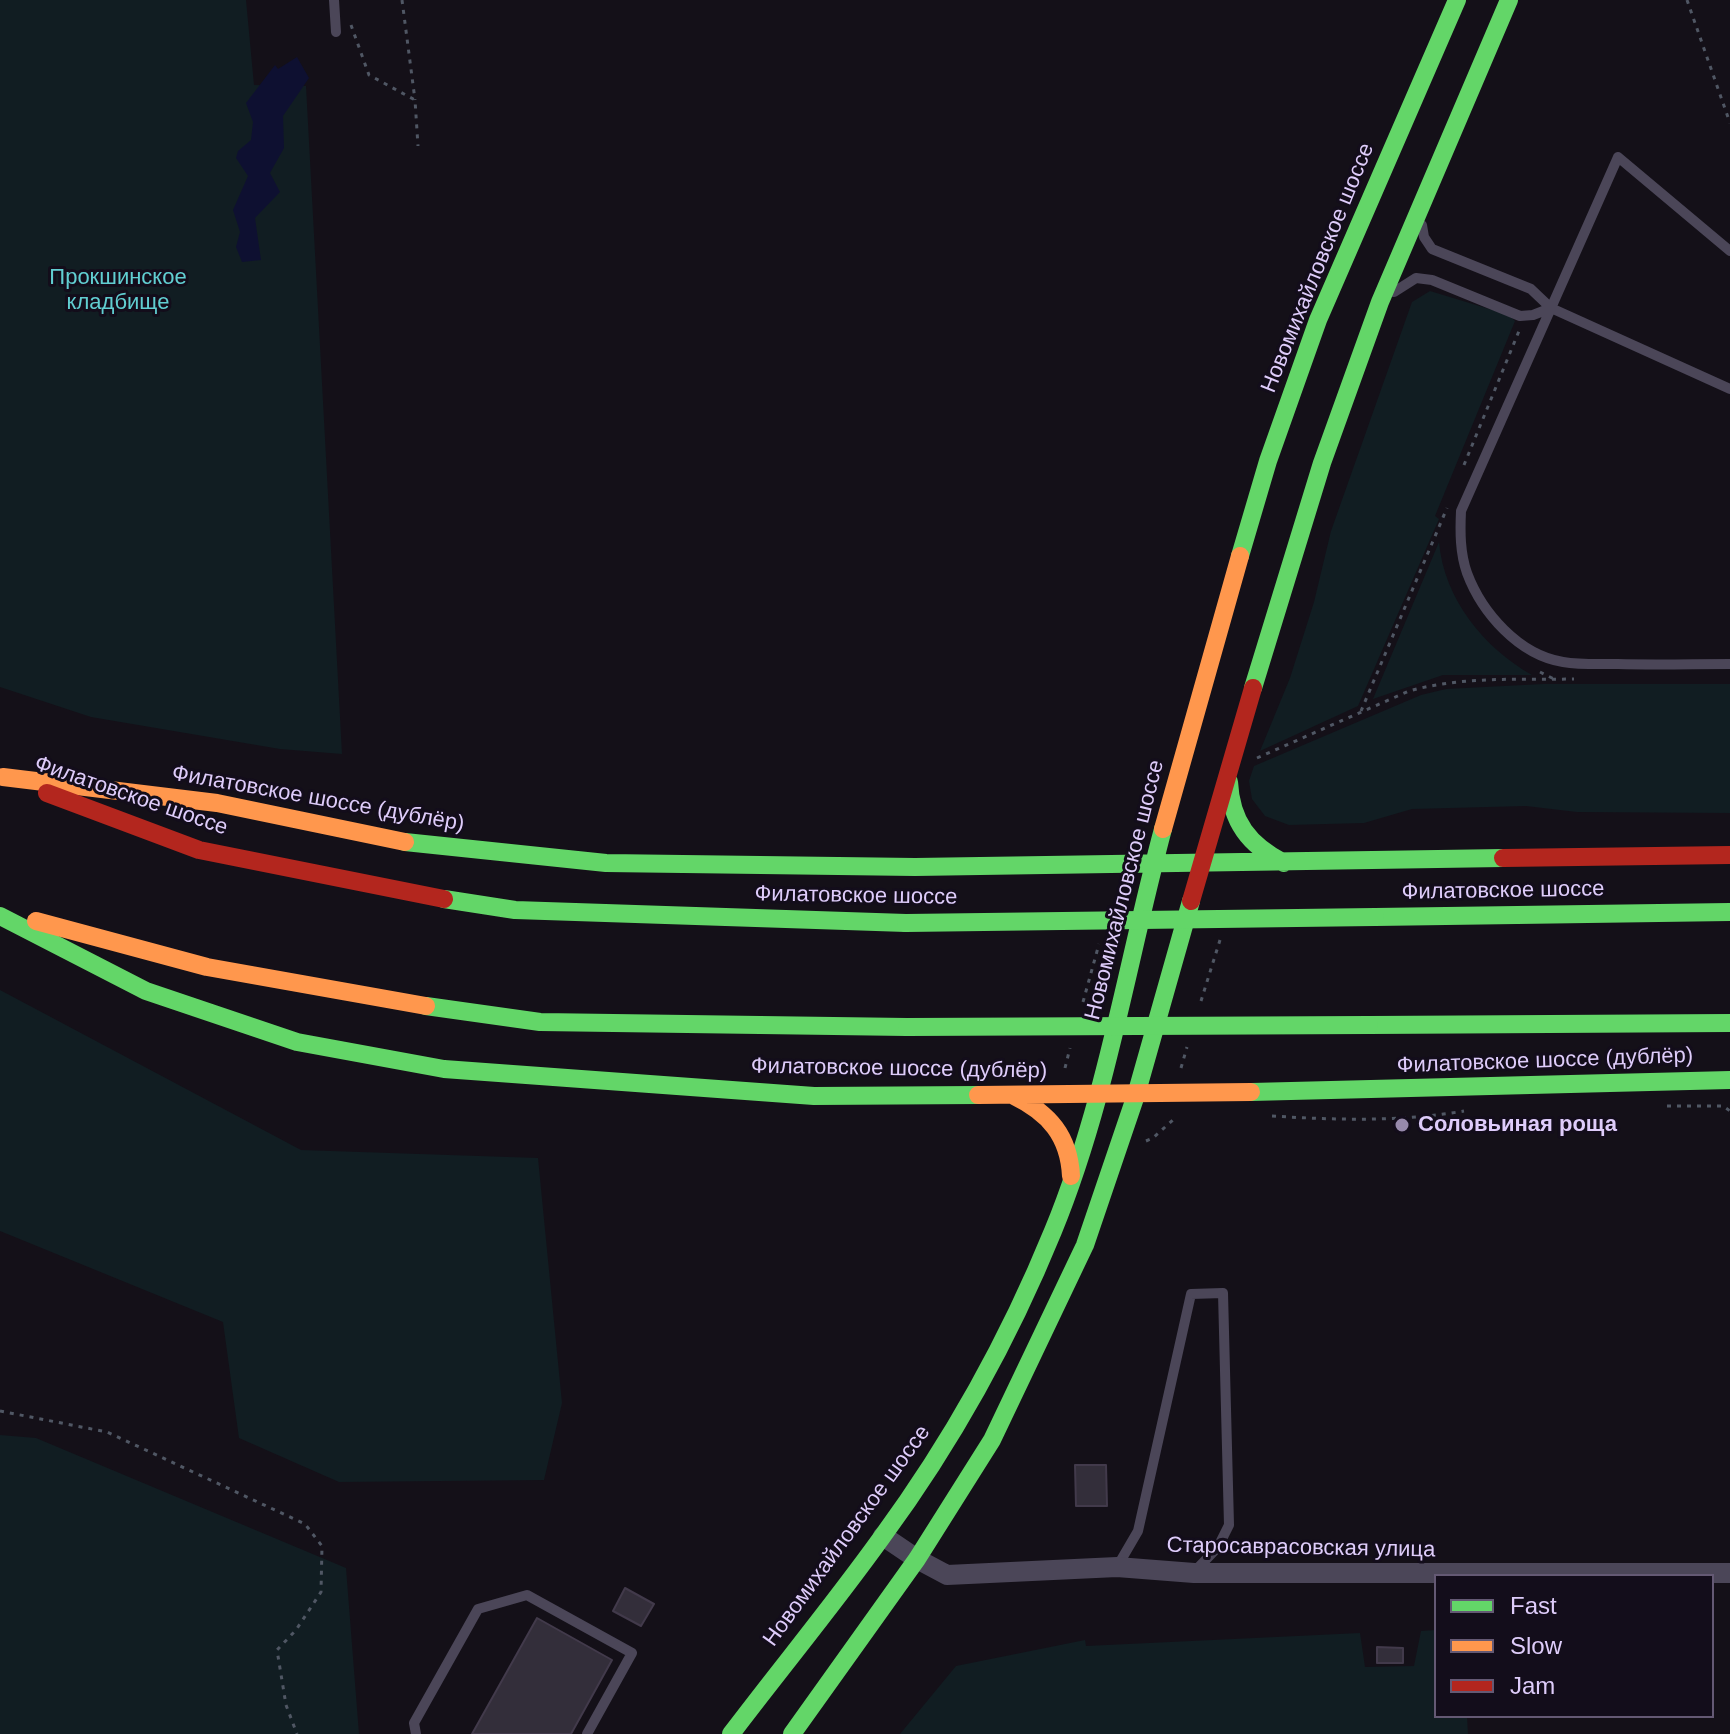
<!DOCTYPE html>
<meta charset="utf-8">
<style>
body{margin:0}
#map{position:relative;width:1730px;height:1734px;overflow:hidden;background:#141018;font-family:Helvetica,sans-serif}
canvas{display:block}
.legend{position:absolute;left:1434px;top:1574px;width:280px;height:144px;box-sizing:border-box;background:#130d1b;border:2px solid #645974;margin:0;padding:10px 14px;list-style:none;font-size:24px;color:#deccfa}
.legend li{display:flex;align-items:center;gap:16px;height:40px}
.legend b{width:40px;border:2px solid #645974}
</style>
<div id="map">
<canvas width="1730" height="1734"></canvas>
<ul class="legend">
<li><b style="height:10px;background:#63d668"></b>Fast</li>
<li><b style="height:10px;background:#ff974d"></b>Slow</li>
<li><b style="height:10px;background:#b3261e"></b>Jam</li>
</ul>
</div>
<script>
const g = document.querySelector('canvas').getContext('2d');
g.lineJoin = 'round';
function paint(path, color) {
  g.fillStyle = color;
  g.fill(path, 'evenodd');
}
function strokePath(path, color, width, dash) {
  g.strokeStyle = color;
  g.lineWidth = width;
  g.lineCap = dash ? 'butt' : 'round';
  g.setLineDash(dash || []);
  g.stroke(path);
}
function drawText(font, color, halo, rows, align = 'center') {
  g.font = font + ' Helvetica,sans-serif';
  g.lineWidth = 6;
  g.setLineDash([]);
  g.textBaseline = 'middle';
  g.strokeStyle = halo;
  g.fillStyle = color;
  for (const [text, x, y, turn = 0] of rows) {
    g.save();
    g.translate(x, y);
    g.rotate((+turn || 0) * Math.PI / 180);
    g.textAlign = isNaN(turn) ? turn : align;
    if (halo) g.strokeText(text, 0, 0);
    g.fillText(text, 0, 0);
    g.restore();
  }
}
paint(new Path2D(`
 M0,0h246l8,85 52,1 36,668 -62,-5 -189,-32 -91,-30z
 M1430,291l79,24 6,6 -80,195 4,3 -81,187 -98,45 30,-73 24,-76 17,-71 81,-229z
 M1439,542c5,57 45,106 93,133h-89l-70,24z
 M1543,684h187v129l-153,-1 -51,-6 -114,3 -48,14 -75,2 -24,-9 -13,-17 -3,-18 5,-15 167,-71 25,-6z
 M0,990l301,160 237,8 24,245 -18,77 -205,2 -100,-44 -16,-116 -223,-91z
 M0,1435l36,3 310,130 13,166h-359z
 M1436,1630v86h31l1,18h-568l56,-68 129,-26 1,6 274,-13 5,34 49,-1 7,-35z`), '#111d22');
paint(new Path2D(`
 M297,57l12,21 -26,38 1,32 -14,25 10,19 -25,26 6,42 -19,2 -6,-15 4,-15 -7,-22 15,-34 -12,-18 2,-7 13,-11 2,-18 -7,-19 29,-38 3,4z`), '#0e1031');
const building = new Path2D(`
 M1075,1465h31l1,41h-31z
 M625,1588l29,16 -13,22 -28,-15z
 M537,1618l75,42 -41,74h-99z
 M1377,1647l26,1v15h-26z`);
paint(building, '#332e3a');
strokePath(building, '#423a4b', 2);
strokePath(new Path2D(`
 M402,0l13,100
 M1687,0l43,123
 M351,25l18,50 46,25 3,46
 M1464,465l55,-134
 M1540,672l14,7
 M1361,711l86,-203
 M1257,758l152,-67c54,-15 110,-11 165,-12
 M1201,1001l19,-61
 M1083,1002l16,-58
 M1065,1068l5,-20
 M1181,1068l6,-21
 M1667,1106h56l7,5
 M1272,1116c64,4 128,6 192,-5
 M1146,1141l7,-3 21,-19
 M0,1411l107,21 198,92 17,22 -1,46 -25,38 -19,20 9,55 11,29`), '#505764', 3, [4, 6]);
strokePath(new Path2D(`
 M334,0l2,32
 M1422,225l2,12 8,12 99,40 20,19 179,81
 M1730,251l-112,-94 -157,354c-1,21 -1,42 6,62 15,40 52,82 96,89 18,3 37,2 55,2 38,1 75,0 112,0
 M1394,292l22,-14 16,2 88,36 13,-1 18,-7
 M1117,1567l21,-36 53,-237 32,-1 6,232 -11,22 -23,24
 M416,1734l-2,-11 64,-114 49,-14 105,58 -45,81`), '#4b4658', 10);
strokePath(new Path2D(`
 M883,1536l34,23 30,16 170,-8 77,6h536`), '#4b4658', 20);
strokePath(new Path2D(`
 M1240,556l28,-95 50,-141 139,-320
 M1253,688l69,-225 58,-161 129,-302
 M1229,782c2,40 20,63 55,81
 M405,842l201,21 309,4 588,-9
 M444,899l71,11 391,13
 M0,916l146,75 151,51 147,27 370,27 164,-1
 M1375,917l355,-5
 M426,1006l114,16 367,5
 M1369,1025l361,-2
 M1251,1092l479,-12
 M731,1734c50,-66 103,-130 151,-197 69,-94 127,-198 171,-306 53,-129 74,-268 110,-402
 M792,1734l125,-175 75,-119 93,-195 51,-150 55,-194`), '#63d668', 18);
strokePath(new Path2D(`
 M3,777l214,26 188,39
 M1163,829l77,-273
 M36,921l171,46 219,39
 M978,1095l273,-3
 M1014,1096c35,17 55,40 57,80`), '#ff974d', 18);
strokePath(new Path2D(`
 M47,793l152,57 245,49
 M1503,858l227,-3
 M1191,901l62,-213`), '#b3261e', 18);
strokePath(new Path2D(`
 M906,923l469,-6
 M907,1027l462,-2`), '#63d668', 18);
for (const [x, y, r, color] of [
 [1402,1125,8,"#978aab"]
]) {
  const dot = new Path2D();
  dot.arc(x, y, r, 0, 2 * Math.PI);
  g.fillStyle = color;
  g.fill(dot);
  strokePath(dot, '#130d1b', 3);
}
drawText('22px', '#deccfa', '#130d1b', [
 ["Новомихайловское шоссе",1318,268,-68],
 ["Филатовское шоссе",131,796,19],
 ["Филатовское шоссе (дублёр)",318,799,10],
 ["Новомихайловское шоссе",1125,890,-76],
 ["Филатовское шоссе",1503,891,-1],
 ["Филатовское шоссе",856,896,1],
 ["Филатовское шоссе (дублёр)",1545,1061,-2],
 ["Филатовское шоссе (дублёр)",899,1069,1],
 ["Новомихайловское шоссе",847,1536,-54],
 ["Старосаврасовская улица",1301,1548,1]
]);
drawText('22px', '#61ced1', '#130d1b', [
 ["Прокшинское",118,278],
 ["кладбище",118,303]
]);
drawText('bold 22px', '#deccfa', '#130d1b', [
 ["Соловьиная роща",1418,1125]
], 'left');
</script>
